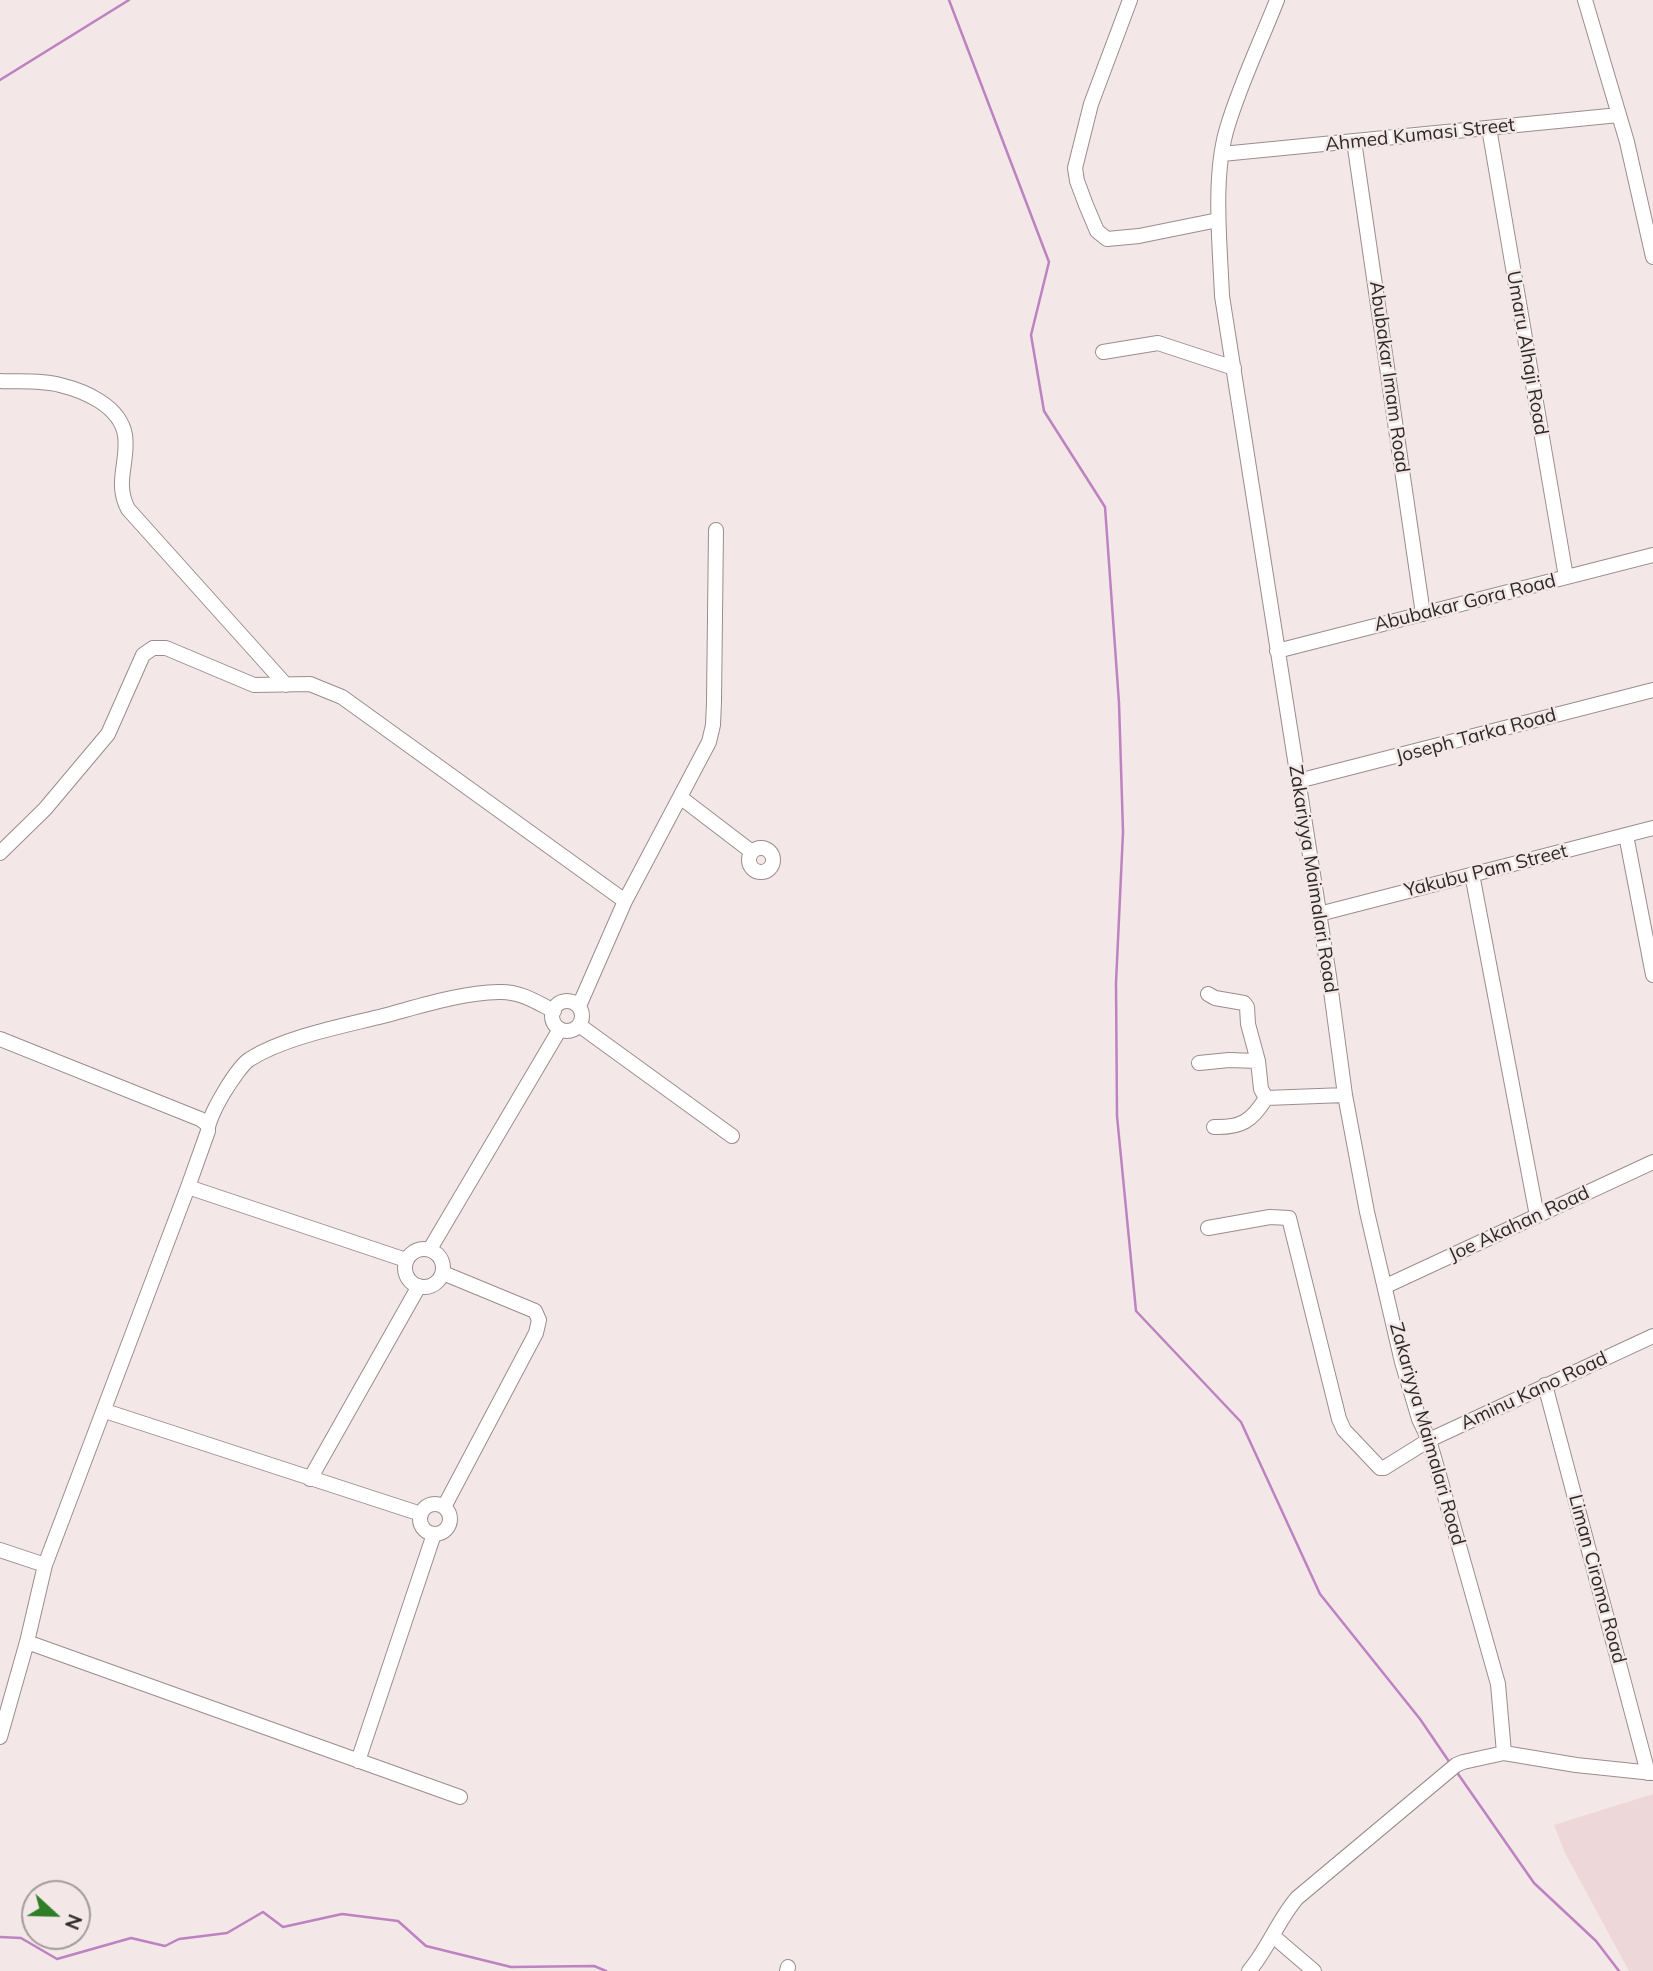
<!DOCTYPE html>
<style>
body{margin:0}
#map{position:relative;width:1653px;height:1971px;overflow:hidden;background:#f4e7e7;font-family:Mulish,sans-serif}
canvas{display:block}
.north{position:absolute;left:21px;top:1880px;width:70px;height:70px;box-sizing:border-box;background:#f4e7e7;border:2px solid #a49b9b;border-radius:50%;rotate:112deg;font-size:19px;font-weight:700;line-height:28px;text-align:center;color:#2d2829}
.north::after{content:'';display:block;margin:auto;width:24px;height:32px;background:#2f7e27;clip-path:polygon(50% 0,100% 100%,50% 72%,0 100%)}
</style>
<div id="map">
<canvas width="1653" height="1971"></canvas>
<div class="north">N</div>
</div>
<script>
const g = document.querySelector('canvas').getContext('2d');
g.lineJoin = 'round';
function paint(path, color) {
  g.fillStyle = color;
  g.fill(path, 'evenodd');
}
function strokePath(path, color, width, dash) {
  g.strokeStyle = color;
  g.lineWidth = width;
  g.lineCap = dash ? 'butt' : 'round';
  g.setLineDash(dash || []);
  g.stroke(path);
}
function drawText(font, color, halo, rows, align = 'center') {
  g.font = font + ' Mulish,sans-serif';
  g.lineWidth = 5;
  g.setLineDash([]);
  g.textBaseline = 'middle';
  g.strokeStyle = halo;
  g.fillStyle = color;
  for (const [text, x, y, turn = 0] of rows) {
    g.save();
    g.translate(x, y);
    g.rotate((+turn || 0) * Math.PI / 180);
    g.textAlign = isNaN(turn) ? turn : align;
    if (halo) g.strokeText(text, 0, 0);
    g.fillText(text, 0, 0);
    g.restore();
  }
}
paint(new Path2D(`
 M1653,1794v177h-24l-64,-118 -11,-28z`), '#edd7d8');
strokePath(new Path2D(`
 M949,0l100,262 -18,73 13,76 61,96 14,196 4,129 -7,151 1,133 19,195 105,111 79,172 100,125 30,44
 M0,80l129,-80
 M1456,1771l78,112 62,58 23,30
 M0,1937l21,1 36,21 74,-21 34,8 14,-7 48,-6 36,-21 20,15 59,-13 56,7 28,25 85,21 83,-1 12,5`), '#bd82c1', 2.5);
const minor = new Path2D(`
 M1130,0l-39,104 -16,64 2,13 9,24 11,26 10,8 32,-3 79,-16
 M1277,0c-16,41 -36,82 -49,125 -16,49 -8,119 -6,171l107,680 16,119 22,117 35,150 17,57 10,21 8,28 61,216 6,69
 M1585,0l42,142 26,115
 M1489,128l77,449
 M1354,141l69,473
 M1222,154l397,-39
 M1103,352l55,-9 76,25
 M0,381c19,1 41,-1 60,4 25,6 60,21 65,50 4,27 -11,47 3,74l158,176
 M1277,651l376,-96
 M1298,781l355,-91
 M680,797l72,55
 M1626,835l27,140
 M749 860a12 12 0 1 1 24 0a12 12 0 1 1-24 0Z
 M0,853l45,-44 63,-75 35,-79 10,-7h13l88,37 56,-1 32,13 283,204
 M1472,874l65,342
 M1319,914l334,-86
 M552 1016a15 15 0 1 1 30 0a15 15 0 1 1-30 0Z
 M579,1006l46,-105 84,-159 4,-17 1,-23 2,-172
 M579,1025l153,111
 M0,1039l200,80 7,5
 M1258,1061l3,28 5,9 79,-3
 M1199,1063l30,-3 29,1 -10,-37 -1,-17 -3,-4 -29,-5 -7,-4
 M1214,1127c27,1 38,-6 52,-29
 M188,1187l218,73
 M1208,1228l62,-11 19,1 50,201 5,11 36,38h4l45,-28 224,-104
 M405 1268a19 19 0 1 1 38 0a19 19 0 1 1-38 0Z
 M430,1249l130,-220
 M443,1273l92,38 4,9 -3,13 -92,174
 M1386,1286l267,-124
 M1545,1385l103,388
 M105,1411l316,103
 M310,1479l109,-193
 M420 1519a15 15 0 1 1 30 0a15 15 0 1 1-30 0Z
 M0,1550l45,15
 M27,1642l433,155
 M0,1737l27,-95 18,-77 143,-378 20,-56c-2,-13 30,-65 42,-72 35,-22 93,-33 133,-43 38,-10 77,-23 116,-24 21,-1 37,10 55,19
 M358,1761l76,-227
 M1273,1936l41,35
 M787,1971l1,-4
 M1249,1971c19,-22 29,-51 48,-73l159,-133 7,-3 41,-9 72,12 77,8`);
strokePath(minor, '#998d8d', 16);
strokePath(minor, '#fff', 14);
drawText('19px', '#2d2829', '#f4e7e7', [
 ["Ahmed Kumasi Street",1420,135,-6],
 ["Umaru Alhaji Road",1527,353,80],
 ["Abubakar Imam Road",1389,377,82],
 ["Abubakar Gora Road",1465,603,-14],
 ["Joseph Tarka Road",1476,736,-15],
 ["Yakubu Pam Street",1486,871,-14],
 ["Zakariyya Maimalari Road",1313,879,81],
 ["Joe Akahan Road",1519,1224,-25],
 ["Aminu Kano Road",1534,1391,-25],
 ["Zakariyya Maimalari Road",1427,1434,74],
 ["Liman Ciroma Road",1597,1579,75]
]);
</script>
